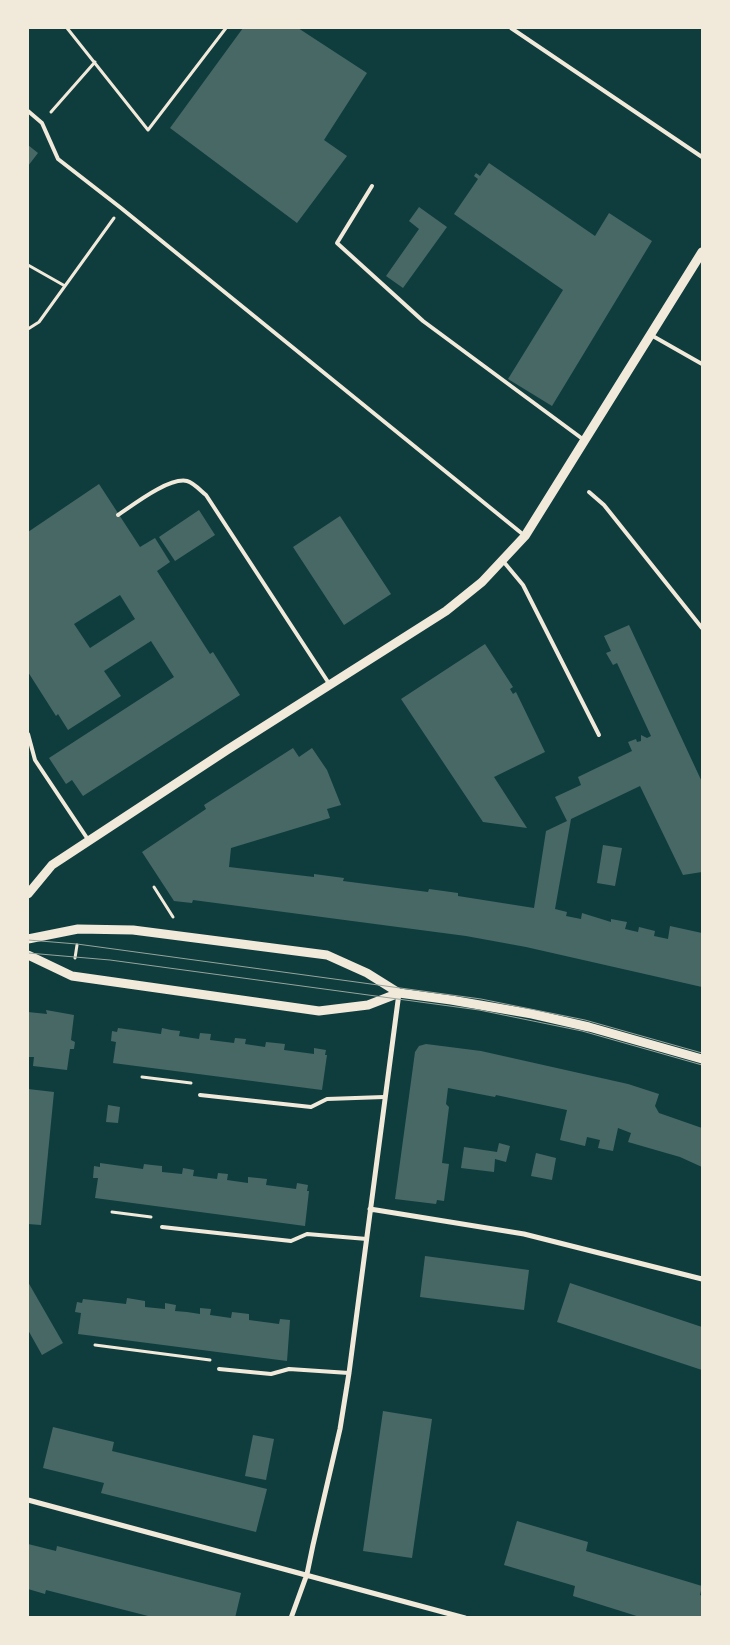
<!DOCTYPE html>
<style>
body{margin:0}
#map{position:relative;width:730px;height:1645px;overflow:hidden;background:#0f3d3e;font-family:Literata,serif}
canvas{display:block}
.frame{position:absolute;inset:0;border:29px solid #f1e9da;pointer-events:none}
</style>
<div id="map">
<canvas width="730" height="1645"></canvas>
<div class="frame"></div>
</div>
<script>
const g = document.querySelector('canvas').getContext('2d');
g.lineJoin = 'round';
function paint(path, color) {
  g.fillStyle = color;
  g.fill(path, 'evenodd');
}
function strokePath(path, color, width, dash) {
  g.strokeStyle = color;
  g.lineWidth = width;
  g.lineCap = dash ? 'butt' : 'round';
  g.setLineDash(dash || []);
  g.stroke(path);
}
paint(new Path2D(`
 M243,28h55l69,45 -43,67 23,16 -50,67 -127,-95z
 M28,145l10,8 -10,13z
 M489,163l106,73 14,-23 43,28 -100,165 -44,-27 55,-89 -109,-76 24,-35 -4,-3 2,-3 4,3z
 M419,207l28,20 -44,61 -17,-12 33,-47 -10,-8z
 M99,484l41,63 15,-9 15,24 -13,9 53,83 3,-2 27,43 -157,101 -11,-16 -6,4 -17,-26 125,-81 -23,-36 -47,30 17,25 -53,34 -10,-16 -2,2 -28,-44v-140zM120,595l15,24 -45,29 -16,-24z
 M199,510l16,25 -40,26 -16,-24z
 M340,516l51,78 -47,31 -51,-78z
 M629,625l73,157v90l-19,3 -43,-89 -69,33 -16,90 12,3 -1,4 15,3 1,-6 29,9v-3l16,3 -2,7 13,3 1,-5 16,4 -1,5 14,3 2,-13 32,7v54l-176,-40 -60,-11 -273,-36 -1,3 -18,-2 -32,-49 64,-43 -2,-4 89,-57 6,9 13,-9 15,22 14,35 -14,4 3,9 -99,30 -2,19 85,10v-3l30,4 -1,3 85,11 1,-3 29,4v3l76,12 12,-77 21,-10 -12,-24 26,-12 -3,-8 54,-26 -4,-9 8,-3 1,3 4,-1v-6l6,3 4,-2 -34,-73 -4,2 -7,-12 5,-2 -7,-15z
 M485,644l28,43 -3,2 3,5 3,-2 29,60 -51,25 33,51 -44,-6 -82,-123z
 M603,845l19,3 -7,38 -18,-3z
 M46,1010l28,5 -3,25 4,2 -1,7h-4l-3,21 -34,-4 1,-9h-6v-45l19,2z
 M118,1028l43,6 1,-6 9,2 9,1 -1,5 20,3 1,-6 11,1 -1,6 24,3 1,-5 11,1 -1,5 20,3 1,-5 19,2 -1,6 30,4v-6l12,2 -1,5h2l-5,35 -209,-27 3,-21 -5,-1 1,-10 5,1z
 M426,1044l55,7 147,33 31,10 -4,12 4,7 43,15v39l-22,-10 -52,-15 3,-9 -13,-5 -5,23 -15,-3 2,-8 -13,-3 -2,9 -25,-6 7,-30 -71,-15 -1,2 -47,-9 -2,16 3,3 -7,56 7,1 -5,37 -7,-1 -1,4 -41,-5 20,-147 4,-6z
 M28,1089l26,3 -13,133 -13,-1z
 M108,1105l12,2 -2,16 -12,-1z
 M499,1143l11,3 -4,16 -11,-3 -1,13 -33,-4 3,-21 33,5z
 M536,1153l20,5 -4,22 -21,-4z
 M100,1163l43,6 1,-5 8,1 10,1v6l20,2 1,-6 11,2 -1,6 24,3 1,-6 10,1 -1,6 21,3v-6l10,1 9,1 -1,6 30,4 1,-6 11,2 -1,6h2l-4,35 -210,-28 3,-20h-5l1,-12 6,1z
 M425,1256l104,14 -5,40 -104,-13z
 M28,1282l35,61 -21,12 -14,-25z
 M570,1283l132,44v43l-145,-48z
 M127,1298l18,3v6l20,2v-6l11,2 -1,6 12,1 13,2v-6l11,1 -1,6 21,3 1,-6 17,2v6l30,4 1,-5 10,1 -3,41 -209,-27 3,-21 -6,-1 2,-10 5,1 1,-4 43,5z
 M383,1411l49,8 -20,139 -49,-7z
 M53,1427l61,15 -2,9 155,38 -11,43 -155,-39 3,-10 -61,-15z
 M253,1435l21,4 -8,41 -21,-4z
 M517,1521l71,21 -2,9 116,35 -2,9 2,1v22h-59l-70,-22 2,-10 -71,-21z
 M28,1544l28,7 1,-5 184,47 -6,25h-79l-110,-28 -1,4 -17,-5z`), '#486865');
strokePath(new Path2D(`
 M67,28l81,102 78,-102
 M51,112l44,-50
 M28,265l37,21
 M28,329l11,-7 75,-104
 M154,887l19,30
 M75,958l2,-13
 M142,1077l49,6
 M112,1212l39,5
 M95,1345l115,15`), '#f1e9da', 3);
strokePath(new Path2D(`
 M511,28l191,129
 M28,111l14,12 16,36 63,49 404,328
 M372,186l-35,57 86,78 161,119
 M651,335l51,29
 M589,492l15,13 98,123
 M118,515c15,-10 51,-38 69,-34 7,2 14,10 19,14l124,190
 M503,561l20,24 76,150
 M28,734l7,26 54,81
 M200,1095l111,12 16,-8 57,-2
 M162,1227l129,14 16,-7 60,5
 M219,1369l52,5 18,-5 60,4`), '#f1e9da', 4);
strokePath(new Path2D(`
 M370,1209l154,25 178,45
 M28,1500l437,118
 M291,1618l16,-44 6,-29 27,-116 9,-56 50,-380`), '#f1e9da', 5);
strokePath(new Path2D(`
 M28,894l24,-29 175,-115 219,-139 36,-29 43,-46 177,-284
 M28,939l50,-10 55,1 194,25 40,18 32,20
 M28,955l44,21 247,35 49,-6 31,-12 52,7 81,14 57,13 113,32`), '#f1e9da', 9);
strokePath(new Path2D(`
 M28,940l49,4 404,55 104,21 117,33
 M28,953l82,7 369,50 103,21 120,34`), '#97a49c', 1);
</script>
